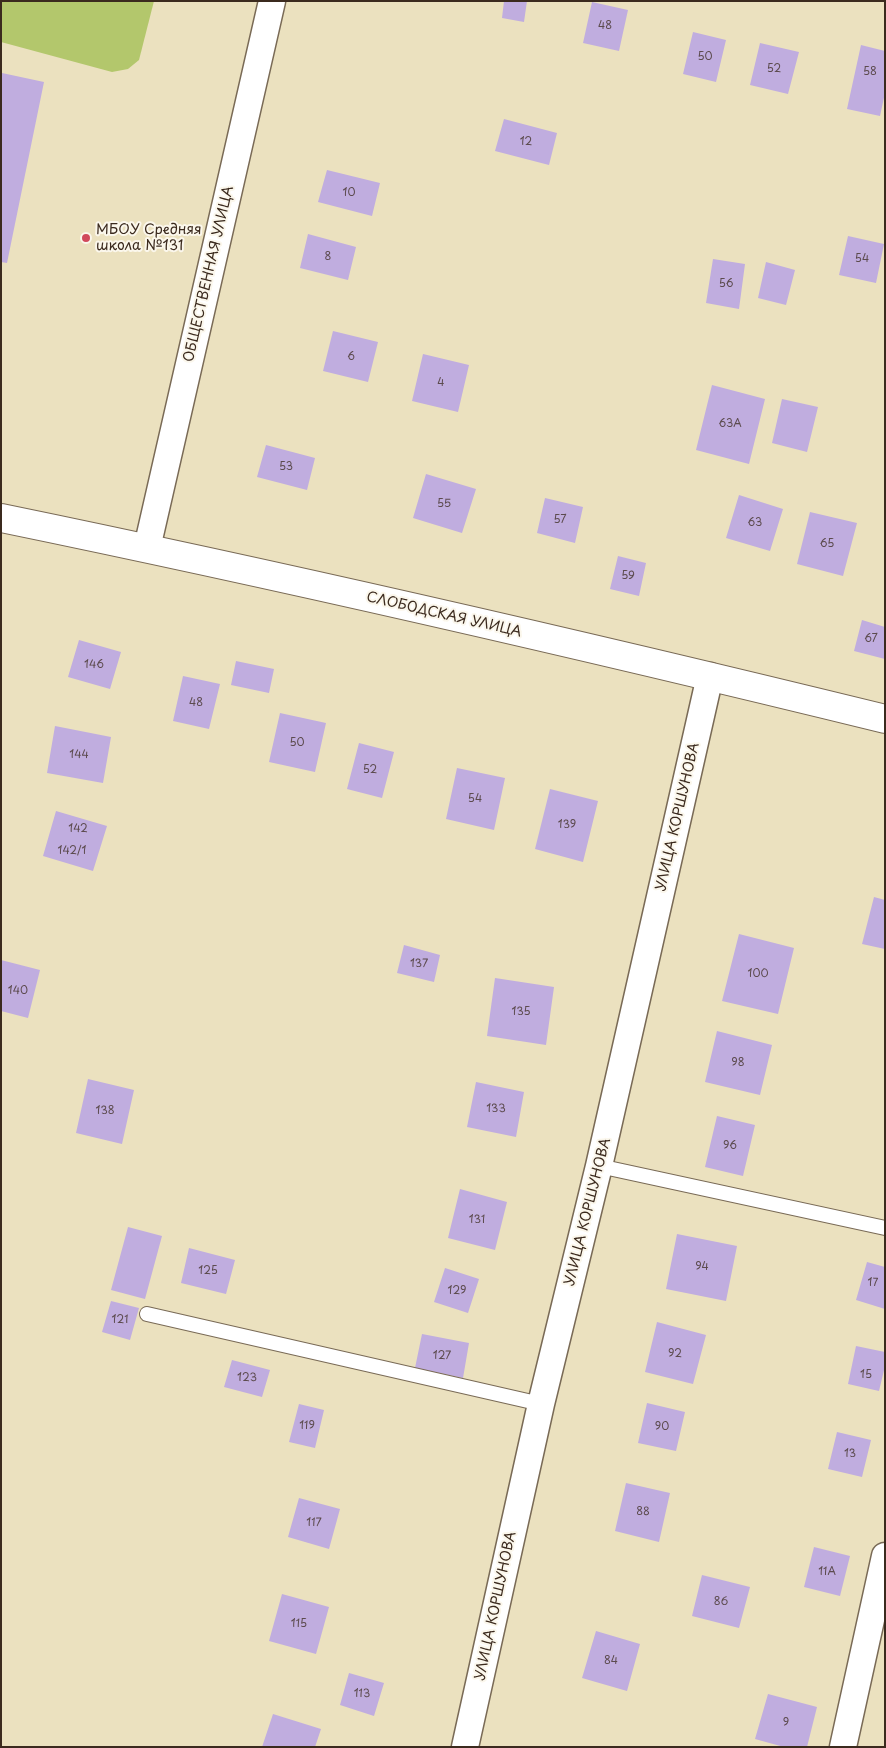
<!DOCTYPE html>
<meta charset="utf-8">
<style>
body{margin:0}
#map{position:relative;width:886px;height:1748px;overflow:hidden;background:#ebe1bf;font-family:"Playpen Sans",sans-serif}
canvas{display:block}
.frame{position:absolute;inset:0;border:2px solid #3b2a1e;pointer-events:none}
</style>
<div id="map">
<canvas width="886" height="1748"></canvas>
<div class="frame"></div>
</div>
<script>
const g = document.querySelector('canvas').getContext('2d');
g.lineJoin = 'round';
function paint(path, color) {
  g.fillStyle = color;
  g.fill(path, 'evenodd');
}
function strokePath(path, color, width, dash) {
  g.strokeStyle = color;
  g.lineWidth = width;
  g.lineCap = dash ? 'butt' : 'round';
  g.setLineDash(dash || []);
  g.stroke(path);
}
function drawText(font, color, halo, rows, align = 'center') {
  g.font = font + ' "Playpen Sans",sans-serif';
  g.lineWidth = 4;
  g.setLineDash([]);
  g.textBaseline = 'middle';
  g.strokeStyle = halo;
  g.fillStyle = color;
  for (const [text, x, y, turn = 0] of rows) {
    g.save();
    g.translate(x, y);
    g.rotate((+turn || 0) * Math.PI / 180);
    g.textAlign = isNaN(turn) ? turn : align;
    if (halo) g.strokeText(text, 0, 0);
    g.fillText(text, 0, 0);
    g.restore();
  }
}
paint(new Path2D(`
 M1,1h153l-15,59 -11,9 -16,3 -111,-30z`), '#b3c76c');
paint(new Path2D(`
 M504,1h23l-3,21 -22,-4z
 M592,2l36,8 -9,41 -36,-8z
 M693,32l33,8 -10,42 -33,-8z
 M760,43l39,9 -11,42 -38,-9z
 M861,45l24,6v42l-5,23 -33,-7z
 M2,73l42,9 -37,181 -6,-1z
 M504,119l53,14 -8,32 -54,-14z
 M327,170l53,13 -8,33 -54,-14z
 M308,234l48,13 -8,33 -48,-12z
 M848,236l36,8 -8,39 -37,-8z
 M713,259l32,5 -6,45 -33,-6z
 M766,262l29,8 -9,35 -28,-7z
 M333,331l45,11 -10,40 -45,-11z
 M423,354l46,11 -11,47 -46,-11z
 M712,385l53,14 -16,65 -53,-14z
 M782,399l36,8 -11,45 -35,-9z
 M266,445l49,13 -8,32 -50,-13z
 M426,474l50,15 -14,44 -49,-15z
 M739,495l44,14 -13,42 -44,-13z
 M545,498l38,9 -8,36 -38,-10z
 M810,512l47,11 -14,53 -46,-12z
 M618,556l28,7 -7,33 -29,-7z
 M862,620l23,7v32l-31,-8z
 M79,640l42,12 -11,37 -42,-12z
 M236,661l38,8 -5,24 -38,-8z
 M183,676l37,8 -11,45 -36,-8z
 M280,713l46,10 -11,49 -46,-10z
 M55,726l56,11 -8,46 -56,-10z
 M359,743l35,9 -12,46 -35,-9z
 M457,768l48,10 -11,52 -48,-11z
 M550,789l48,12 -15,61 -48,-13z
 M56,811l51,15 -14,45 -50,-15z
 M874,897l11,3v49l-23,-5z
 M739,934l55,14 -16,66 -56,-13z
 M404,945l36,10 -6,27 -37,-9z
 M1,960l39,10 -12,48 -27,-7z
 M495,978l59,9 -8,58 -59,-9z
 M717,1031l55,14 -12,50 -55,-13z
 M88,1079l46,11 -12,54 -46,-11z
 M476,1082l48,10 -8,45 -49,-10z
 M717,1116l38,9 -12,51 -38,-9z
 M460,1189l47,13 -12,48 -47,-12z
 M128,1227l34,9 -17,63 -34,-9z
 M677,1234l60,12 -11,55 -60,-12z
 M189,1248l46,12 -9,34 -45,-11z
 M867,1262l18,5v42l-29,-9z
 M445,1268l34,11 -11,34 -34,-11z
 M111,1301l28,7 -9,32 -28,-8z
 M657,1322l49,13 -13,49 -48,-12z
 M422,1334l47,9 -6,35 -48,-10z
 M856,1346l29,6v14l-6,25 -31,-7z
 M232,1360l38,10 -8,27 -38,-10z
 M647,1403l38,9 -9,39 -38,-8z
 M299,1404l25,6 -9,38 -26,-6z
 M837,1432l34,8 -9,37 -34,-8z
 M626,1483l44,10 -11,49 -44,-11z
 M299,1498l41,11 -11,40 -41,-12z
 M814,1547l36,9 -10,40 -36,-9z
 M702,1575l48,12 -11,41 -47,-12z
 M282,1594l47,13 -13,47 -47,-13z
 M596,1631l44,13 -13,47 -45,-13z
 M349,1673l35,10 -10,33 -34,-11z
 M768,1694l49,13 -10,40h-23l-29,-8z
 M273,1714l48,15 -6,18h-53z`), '#c0addf');
const service = new Path2D(`
 M599,1166l286,62
 M147,1314l394,90`);
const minor = new Path2D(`
 M147,548l125,-547
 M465,1747l76,-343 58,-238 111,-490
 M843,1747l42,-191`);
const tertiary = new Path2D(`
 M1,518c296,61 590,129 884,201`);
strokePath(service, '#796a56', 16);
strokePath(minor, '#796a56', 29);
strokePath(tertiary, '#796a56', 30);
strokePath(service, '#fff', 14);
strokePath(minor, '#fff', 26);
strokePath(tertiary, '#fff', 28);
for (const [x, y, r, color] of [
 [86,238,5,"#d1495b"]
]) {
  const dot = new Path2D();
  dot.arc(x, y, r, 0, 2 * Math.PI);
  g.fillStyle = color;
  g.fill(dot);
  strokePath(dot, '#fbf7ec', 2);
}
drawText('11px', '#5c4b4e', null, [
 ["48",605,26],
 ["50",705,57],
 ["52",774,69],
 ["58",870,72],
 ["12",526,142],
 ["10",349,193],
 ["8",328,257],
 ["54",862,259],
 ["56",726,284],
 ["6",351,357],
 ["4",441,383],
 ["63А",730,424],
 ["53",286,467],
 ["55",444,504],
 ["57",560,520],
 ["63",755,523],
 ["65",827,544],
 ["59",628,576],
 ["67",871,639],
 ["146",94,665],
 ["48",196,703],
 ["50",297,743],
 ["144",79,755],
 ["52",370,770],
 ["54",475,799],
 ["139",567,825],
 ["142",78,829],
 ["142/1",72,851],
 ["137",419,964],
 ["100",758,974],
 ["140",18,991],
 ["135",521,1012],
 ["98",738,1063],
 ["133",496,1109],
 ["138",105,1111],
 ["96",730,1146],
 ["131",477,1220],
 ["94",702,1267],
 ["125",208,1271],
 ["17",873,1283],
 ["129",457,1291],
 ["121",120,1320],
 ["92",675,1354],
 ["127",442,1356],
 ["15",866,1375],
 ["123",247,1378],
 ["119",307,1426],
 ["90",662,1427],
 ["13",850,1454],
 ["88",643,1512],
 ["117",314,1523],
 ["11А",827,1572],
 ["86",721,1602],
 ["115",299,1624],
 ["84",611,1661],
 ["113",362,1694],
 ["9",786,1723]
]);
drawText('14px', '#3b2a1e', '#fbf7ec', [
 ["МБОУ Средняя",96,230],
 ["школа №131",96,246]
], 'left');
drawText('14px', '#3b2a1e', '#fbf7ec', [
 ["ОБЩЕСТВЕННАЯ УЛИЦА",209,274,-77],
 ["СЛОБОДСКАЯ УЛИЦА",444,615,13],
 ["УЛИЦА КОРШУНОВА",678,817,-77],
 ["УЛИЦА КОРШУНОВА",588,1212,-76],
 ["УЛИЦА КОРШУНОВА",496,1606,-78]
]);
</script>
